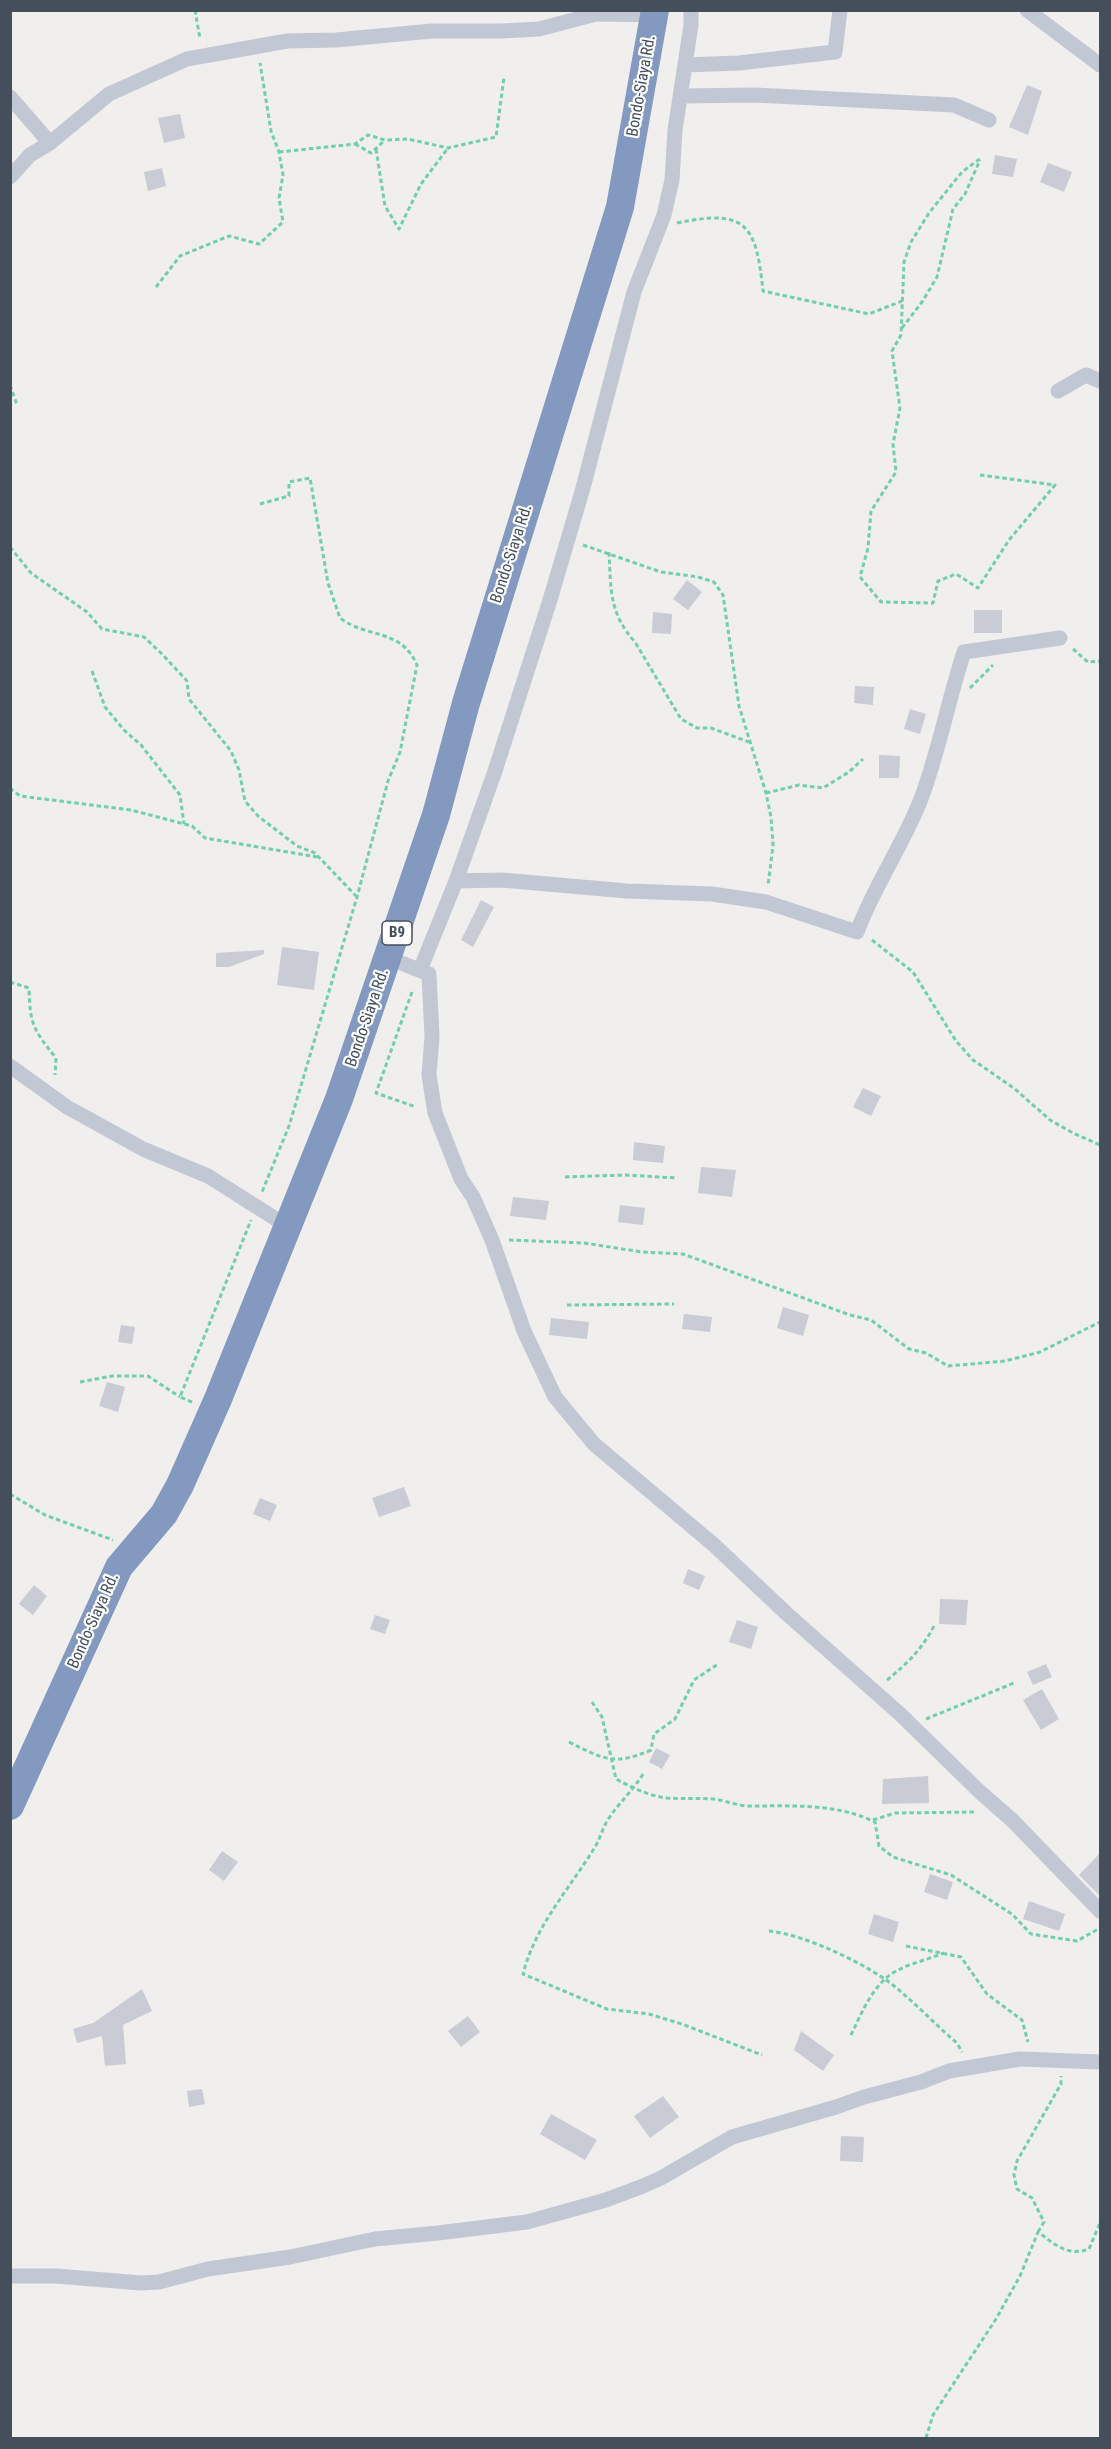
<!DOCTYPE html>
<style>
body{margin:0}
#map{position:relative;width:1111px;height:2449px;overflow:hidden;background:#f1eeee;font-family:"Roboto Condensed",sans-serif}
canvas{display:block}
.frame{position:absolute;inset:0;border:12px solid #454f5c;pointer-events:none}
</style>
<div id="map">
<canvas width="1111" height="2449"></canvas>
<div class="frame"></div>
</div>
<script>
const g = document.querySelector('canvas').getContext('2d');
g.lineJoin = 'round';
function paint(path, color) {
  g.fillStyle = color;
  g.fill(path, 'evenodd');
}
function strokePath(path, color, width, dash) {
  g.strokeStyle = color;
  g.lineWidth = width;
  g.lineCap = dash ? 'butt' : 'round';
  g.setLineDash(dash || []);
  g.stroke(path);
}
function drawText(font, color, halo, rows, align = 'center') {
  g.font = font + ' "Roboto Condensed",sans-serif';
  g.lineWidth = 4.5;
  g.setLineDash([]);
  g.textBaseline = 'middle';
  g.strokeStyle = halo;
  g.fillStyle = color;
  for (const [text, x, y, turn = 0] of rows) {
    g.save();
    g.translate(x, y);
    g.rotate((+turn || 0) * Math.PI / 180);
    g.textAlign = isNaN(turn) ? turn : align;
    if (halo) g.strokeText(text, 0, 0);
    g.fillText(text, 0, 0);
    g.restore();
  }
}
paint(new Path2D(`
 M1027,85l15,6 -14,44 -19,-8z
 M180,114l5,24 -21,5 -6,-25z
 M995,155l22,4 -4,18 -21,-3z
 M1048,163l24,9 -8,20 -24,-10z
 M162,168l4,18 -18,5 -4,-19z
 M687,580l15,12 -14,18 -15,-11z
 M974,610h28v23h-28z
 M653,612l19,2 -1,20 -19,-1z
 M855,686l19,1 -1,18 -19,-2z
 M910,709l16,5 -6,20 -16,-5z
 M879,755l21,1 -1,22h-20z
 M481,900l13,7 -21,40 -12,-7z
 M282,947l37,5 -5,38 -37,-5z
 M264,950v4l-35,13h-13v-14z
 M863,1088l18,8 -10,20 -18,-9z
 M634,1142l31,4 -2,17 -30,-3z
 M701,1167l35,3 -4,27 -34,-4z
 M513,1197l36,4 -3,19 -36,-4z
 M620,1205l25,3 -2,17 -25,-3z
 M783,1307l26,8 -6,21 -26,-8z
 M684,1314l28,3 -2,15 -28,-3z
 M551,1318l38,4 -2,17 -38,-4z
 M121,1325l14,2 -3,17 -14,-2z
 M107,1382l18,5 -7,25 -19,-6z
 M404,1487l7,19 -32,11 -7,-19z
 M260,1498l17,7 -7,16 -17,-7z
 M688,1569l17,7 -6,14 -16,-7z
 M34,1585l13,11 -14,19 -14,-11z
 M940,1599l28,1 -2,25 -27,-1z
 M375,1615l15,5 -5,14 -15,-5z
 M737,1620l21,7 -7,22 -22,-7z
 M1046,1664l6,13 -19,8 -6,-13z
 M1042,1689l17,30 -18,11 -18,-30z
 M656,1748l14,7 -8,14 -13,-7z
 M928,1776l1,27 -47,1 1,-25z
 M222,1851l16,11 -14,19 -15,-11z
 M1101,1852v45l-22,-22z
 M930,1874l23,8 -6,18 -23,-8z
 M1029,1901l36,13 -6,17 -36,-12z
 M874,1914l25,8 -6,20 -25,-8z
 M142,1989l10,22 -29,14 3,39 -21,2 -3,-30 -25,7 -4,-14 20,-6z
 M468,2016l12,16 -19,15 -13,-16z
 M801,2031l33,24 -11,16 -29,-21z
 M202,2089l3,15 -16,3 -2,-16z
 M663,2096l16,21 -29,21 -16,-22z
 M551,2114l46,26 -12,20 -45,-26z
 M841,2136l23,1 -1,25 -23,-1z`), '#c9ccd4');
strokePath(new Path2D(`
 M195,10l5,29
 M355,144l16,9 14,-13
 M376,149l9,57 14,23 22,-45 27,-36
 M279,152l76,-8 13,-9 17,5 23,-1 40,9 48,-11 8,-60
 M677,223c71,-15 79,3 86,68l106,23 33,-13
 M156,287l24,-31 49,-20 30,8 24,-22 -4,-24 4,-23 -4,-23 -8,-21 -11,-68
 M902,328l20,-26 15,-25 16,-68 12,-15 15,-34
 M10,385l6,17 -6,3
 M980,475l75,10 -46,55 -31,48 -22,-14 -18,7 -5,22 -52,-1 -21,-25 8,-29 3,-37 25,-39 -3,-28 7,-36 -8,-57 9,-16 3,-73 7,-20 18,-29 33,-41 19,-14
 M260,504l29,-8v-14l21,-4 18,105 12,35c28,21 61,10 77,47l-17,87 -12,29 -31,116 -68,229 -27,66
 M583,545l78,27 37,5 16,5 9,13 16,111 27,87 5,24 2,28 -5,41
 M10,547l21,26 56,39 15,17 42,8 18,17 25,27 2,18 42,52 8,19 6,31 13,15 39,30 18,7 41,43
 M609,552c2,38 0,61 26,90l46,77 16,9h14l38,14
 M1073,649l15,13 12,-1
 M92,671l13,36 19,23 17,15 39,50 4,29
 M970,688l23,-23
 M10,788l10,8 111,14 61,16 13,12 112,19
 M766,793l33,-8 24,3 26,-16 14,-13
 M872,940l41,32 43,69 17,19 42,29 35,31 23,13 27,12
 M10,982l19,6c1,37 4,41 27,70l-1,17
 M412,992l-36,101 40,14
 M565,1177l61,-2 51,3
 M509,1240l75,3 58,9 41,2 167,61 21,5 38,29 17,4 22,13 57,-5 35,-9 60,-30
 M567,1305l107,-1
 M80,1382l32,-6h36l32,21
 M192,1402l-12,-5 71,-177
 M10,1494l35,21 68,25
 M887,1680c21,-17 36,-32 48,-56
 M592,1702l10,15 14,62c15,8 33,17 51,19 16,1 31,0 46,1 12,1 24,7 36,7 43,0 87,-3 126,16l4,24 14,11 58,18 61,39 19,20 46,7 23,-13
 M926,1719l88,-36
 M569,1742c34,17 45,24 82,8l3,-16 21,-15 19,-39 24,-16
 M643,1774c-10,16 -23,28 -34,44 -6,8 -8,19 -14,29 -25,41 -60,79 -72,127l84,35 42,5 33,10 80,31
 M873,1820l22,-7 81,-1
 M769,1931c35,3 103,35 130,59 20,17 38,36 58,53l5,9
 M906,1946l55,11 26,37 35,26 6,22
 M851,2035c11,-23 23,-53 47,-65 14,-7 31,-11 46,-17
 M1038,2232l6,-10 -12,-24 -15,-9 -3,-14 3,-14 44,-77v-8
 M926,2438l7,-23 63,-96 24,-43 18,-44c17,12 29,25 51,17l11,-26`), '#71cfac', 3, [4.5, 3]);
strokePath(new Path2D(`
 M1027,10l73,55
 M685,65l54,-2 96,-11 5,-42
 M680,96l75,-1 199,10 35,15
 M10,97l40,46
 M10,177l20,-22 20,-12 59,-49 78,-35 100,-18 49,-1 96,-9h70l37,-2 57,-15 58,1
 M1058,391l28,-16 14,6
 M456,881l39,-110 55,-171 33,-112 51,-196 30,-77 8,-35 3,-50 16,-105v-15
 M389,958l40,16 3,63 -3,38 6,38 26,66 12,18 19,43 32,91 31,66 39,47 120,101 73,69 113,100 80,78 32,28 88,91
 M420,970l36,-89 46,-1 125,11 85,3 54,8 91,30c17,-46 46,-87 64,-133 18,-48 27,-98 43,-147l96,-14
 M10,1066l57,41 76,42 65,27 79,50
 M10,2276h46l85,7 18,-1 49,-13 82,-12 85,-18 63,-6 89,-11 79,-22 37,-14 18,-8 71,-41 104,-30 28,-10 57,-15 28,-11 71,-12 80,3`), '#c1c8d4', 15);
strokePath(new Path2D(`
 M10,1806l109,-239 45,-53 16,-29 38,-86 121,-300 97,-284 30,-112 154,-496 35,-197`), '#8499bf', 28);
for (const [x, y, w] of [
 [397,933,30]
]) {
  const box = new Path2D();
  box.roundRect(x - w / 2, y - 12, w, 24, 4.5);
  g.fillStyle = '#fff';
  g.fill(box);
  strokePath(box, '#454f5c', 1.5);
}
drawText('bold 15px', '#454f5c', null, [
 ["B9",397,933]
]);
drawText('16px', '#454f5c', '#fff', [
 ["Bondo-Siaya Rd.",642,86,-80],
 ["Bondo-Siaya Rd.",512,554,-72],
 ["Bondo-Siaya Rd.",368,1018,-71],
 ["Bondo-Siaya Rd.",94,1621,-66]
]);
</script>
